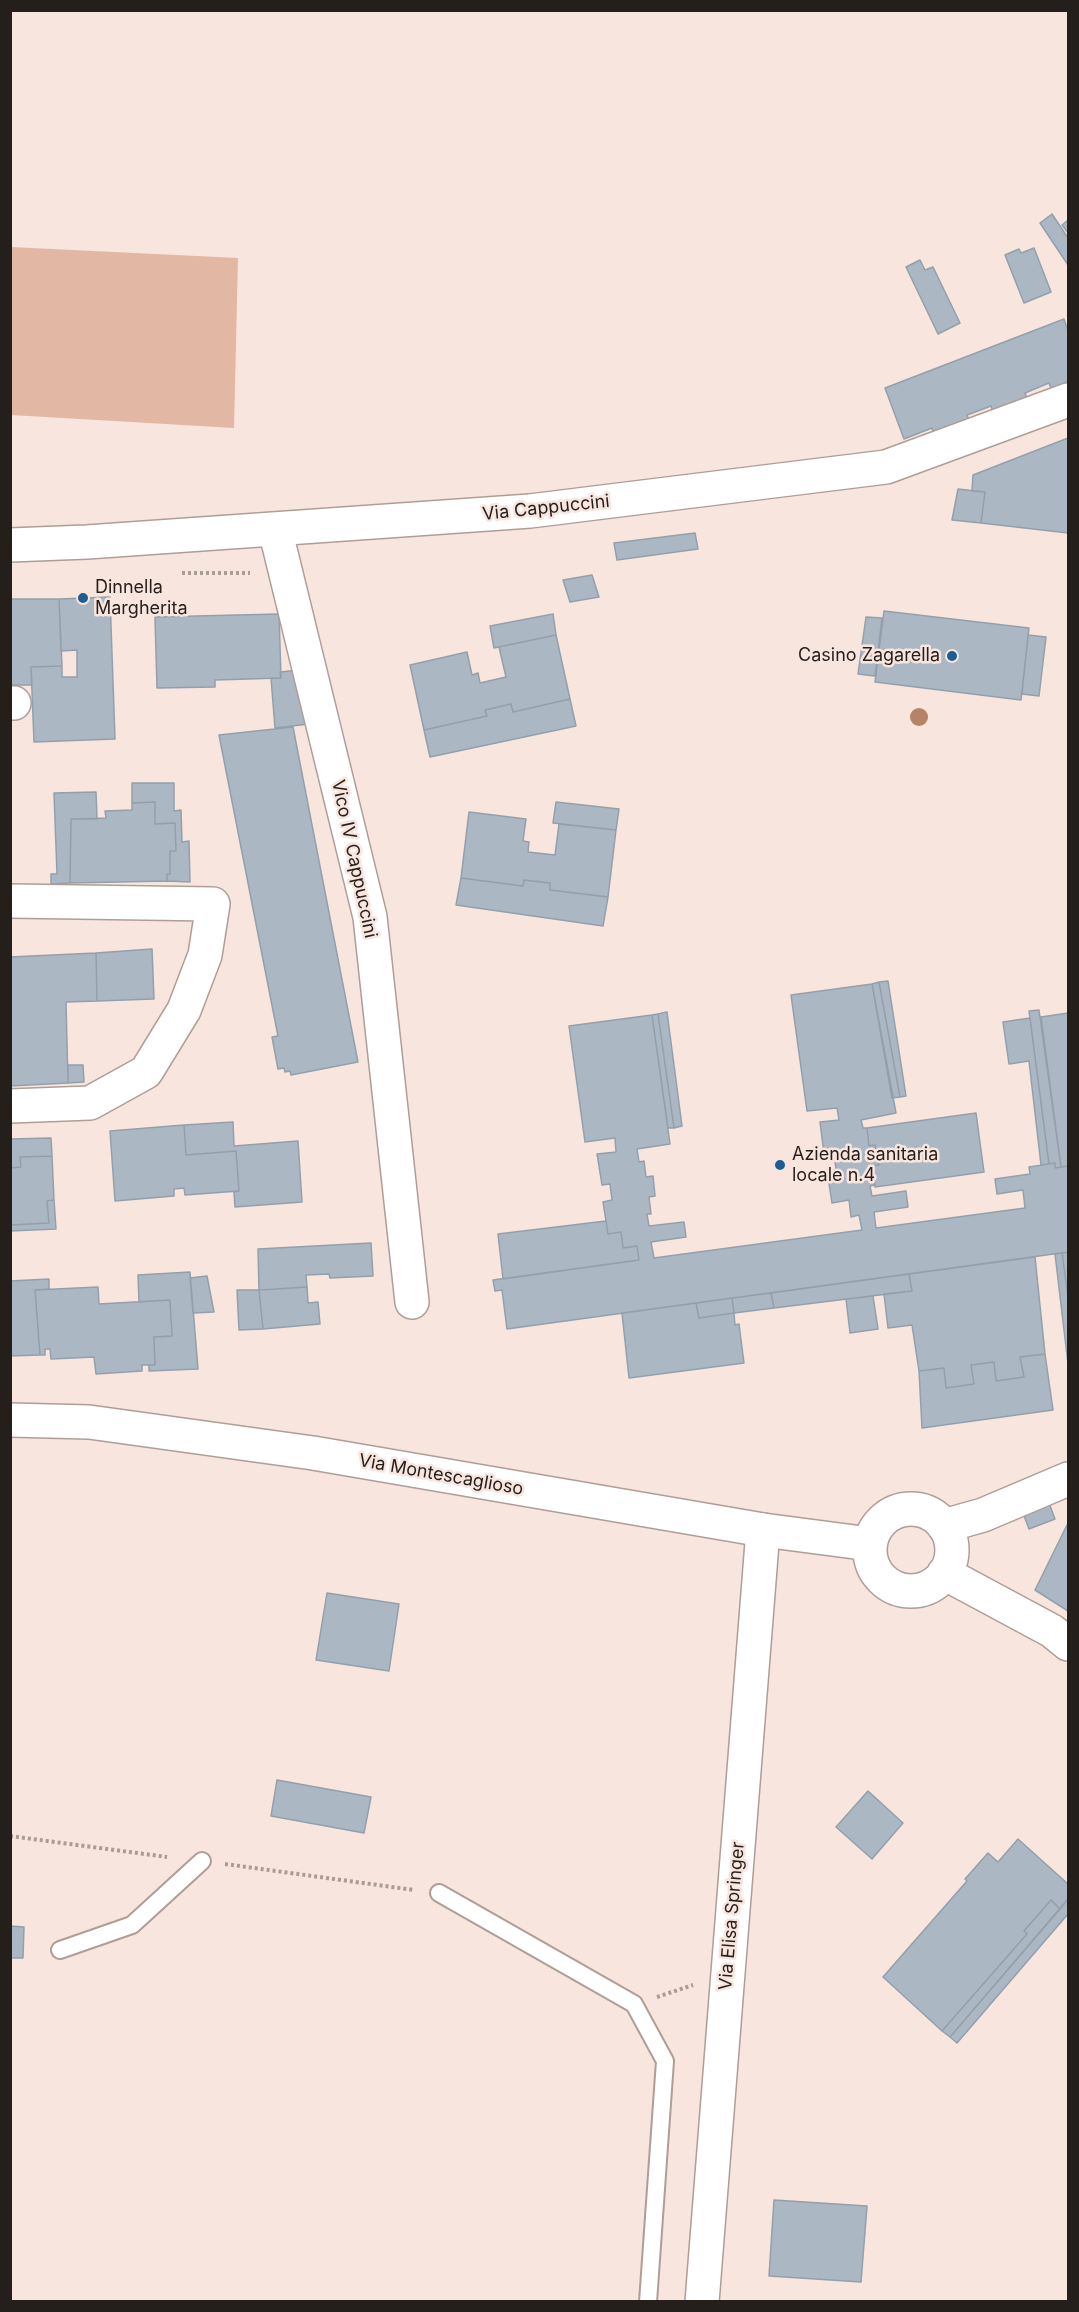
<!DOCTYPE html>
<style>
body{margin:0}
#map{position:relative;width:1079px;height:2312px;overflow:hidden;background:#f8e5de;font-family:Inter,sans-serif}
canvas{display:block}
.frame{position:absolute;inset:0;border:12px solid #251f1c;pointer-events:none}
</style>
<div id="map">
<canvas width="1079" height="2312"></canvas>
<div class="frame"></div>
</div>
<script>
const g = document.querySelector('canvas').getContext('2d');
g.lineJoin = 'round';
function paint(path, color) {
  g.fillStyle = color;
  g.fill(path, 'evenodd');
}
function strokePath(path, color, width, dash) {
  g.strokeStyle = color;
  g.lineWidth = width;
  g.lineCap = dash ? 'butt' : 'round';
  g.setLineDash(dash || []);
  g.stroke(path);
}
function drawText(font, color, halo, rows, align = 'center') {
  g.font = font + ' Inter,sans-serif';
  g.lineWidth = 5;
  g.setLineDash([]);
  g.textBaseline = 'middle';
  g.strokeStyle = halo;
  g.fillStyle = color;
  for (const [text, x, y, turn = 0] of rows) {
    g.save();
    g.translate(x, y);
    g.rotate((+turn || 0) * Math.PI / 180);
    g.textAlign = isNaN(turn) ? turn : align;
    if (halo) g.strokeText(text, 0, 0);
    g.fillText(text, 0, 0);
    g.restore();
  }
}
paint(new Path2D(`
 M11,247l227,11 -4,170 -223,-13z`), '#e2b8a5');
const building = new Path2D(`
 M1052,214l16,24v27l-28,-42z
 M1068,220v13l-6,-8z
 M1034,248l17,44 -27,11 -19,-48 14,-6 2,4z
 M920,260l5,10 8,-3 27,56 -22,11 -32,-67z
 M1064,319l4,12v51l-17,6 -2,-5 -24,10 2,5 -34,14 -2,-6 -24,9 2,6 -35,14 -2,-7 -28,11 -19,-51z
 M1068,438v95l-87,-10 4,-31 -13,-1 1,-16z
 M958,489l27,3 -4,31 -29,-3z
 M695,533l3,16 -81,11 -3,-17z
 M592,575l7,22 -29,5 -7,-22z
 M110,597l5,142 -81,3 -3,-75 31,-1v11h15v-27l-16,1 -2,-52z
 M10,599h49l3,67 -31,1 1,18h-22z
 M884,611l145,17 -8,72 -146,-18z
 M279,614l2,64 -66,2v7l-58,1 -2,-71z
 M553,614l3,21 -62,13 -4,-22z
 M866,617l16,1 -7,58 -17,-2z
 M556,635l14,64 -57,13 -2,-8 -26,6 2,6 -63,14 -14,-65 57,-13 5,23 6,-2 2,10 26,-6 -7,-30z
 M1028,635l18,2 -7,59 -17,-2z
 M299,670l10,54 -34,4 -4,-50h10l-1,-6z
 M570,699l6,27 -146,31 -6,-27 63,-14 -2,-6 26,-6 2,8z
 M293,727l65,335 -67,13 -1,-4 -5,1 -1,-4 -6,1 -6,-32 6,-1 -59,-301z
 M132,783h42v28l7,-1 1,32 7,-1 1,41 -23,-1v-7h3v-23h6l-1,-28 -20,1v-22l-23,1z
 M96,792l1,27h-26l-1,64 -19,1v-10h6l-3,-81z
 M155,802v22l20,-1 1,28h-6v23h-3v7l-97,2 1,-64 35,-1 -1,-7 27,-1v-7z
 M556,802l63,7 -3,21 -63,-7z
 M469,812l57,7 -3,22 6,1 -1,10 27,3 4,-31 57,6 -8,67 -58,-7v-7l-26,-3 -1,6 -62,-8z
 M461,878l62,8 1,-6 26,3v7l58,7 -5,29 -147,-21z
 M152,949l2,50 -57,2 -1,-48z
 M96,953l1,48 -31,1 2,81 -58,3v-129z
 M888,981l18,115 -6,1 -21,-115z
 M879,982l21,115 -8,1 -20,-114z
 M872,984l24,129 -35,7 2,8h4l2,18 6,-1 4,20 -7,1 3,19 -5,1 2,10 34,-5 2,16 -34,5 2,16 149,-20 -2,-18 -26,4 -2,-15 35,-5 -1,-7 26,-4v5l13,-2v86l-561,77 -5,-39 -7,1 -2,-11 146,-20 -2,-14 -14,2 -2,-16 -13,2 -5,-32 9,-2 -2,-16 -8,1 -5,-31 19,-2 -1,-14 -30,4 -16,-116 83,-11 18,129 -33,5 2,13 5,-1 2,16 7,-1 2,20 -6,1 2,17h-4l2,12 35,-4 2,15 -35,5 3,16 208,-28 -3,-15 -8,2 -2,-17 -17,3 -5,-32 9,-1 -2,-18 -10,2 -4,-32 19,-2 -2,-12 -30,3 -16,-116z
 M1039,1010l22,157 -6,1v-5l-6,1 -20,-153z
 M667,1012l15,114 -8,2 -16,-114z
 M1068,1013v153l-7,1 -20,-150z
 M658,1014l16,114h-6l-16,-113z
 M1030,1018l19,146 -8,1 -12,-104 -20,3 -6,-42z
 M68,1065h15l1,17 -16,1z
 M976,1113l8,59 -109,15 -3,-21 7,-1 -4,-20 -6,1 -2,-18z
 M233,1122l1,24 64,-5 4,61 -67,5 -1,-15 5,-1 -3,-40 -50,4 -2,-30z
 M184,1125l2,30 50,-4 3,40 -54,4 -1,-7 -10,1v7l-59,5 -5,-70z
 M51,1138l1,18 -32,1 1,10 -11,1v-29z
 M52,1156l2,44 -7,1 2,22 -39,2v-57l11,-1 -1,-10z
 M54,1200l2,29 -46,2v-6l39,-2 -2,-22z
 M606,1221l2,13 13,-2 2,16 14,-2 2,14 -136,19 -5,-45z
 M371,1243l2,33 -43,2 -1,-4 -23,1 1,12 -48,3 -1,-41z
 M1068,1252v45l-6,-44z
 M1062,1253l6,44v67l-13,-110z
 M1035,1257l10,97 -25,3 4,20 -28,4 -2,-19 -23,3 3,19 -28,4 -2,-20 -25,3 -7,-46 -24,3 -4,-34 28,-3 -3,-17z
 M190,1272l8,97 -49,2v-6h6l-1,-28 18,-1 -2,-36 -31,2 -1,-27z
 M909,1274l3,17 -138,17 -3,-15z
 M207,1276l7,36 -21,1 -3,-35z
 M49,1279v10l-14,1 5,65 -30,1v-75z
 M98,1287l1,17 71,-4 2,36 -18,1 1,28h-13v6l-46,3 -2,-17 -43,2 -1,-10h-5v6h-5l-5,-65z
 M307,1287l1,16 10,-1 2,22 -57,5 -4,-39z
 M237,1290h22l4,39 -24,1z
 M771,1293l3,15 -40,5 -2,-15z
 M873,1296l5,33 -28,4 -4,-34z
 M732,1298l2,15 -35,5 -3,-15z
 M696,1303l3,15 35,-5 1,12 4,-1 5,39 -115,15 -7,-65z
 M1045,1354l8,56 -131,18 -3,-57 25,-3 2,20 28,-4 -3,-19 23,-3 2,19 28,-4 -4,-20z
 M1049,1503l6,16 -26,10 -6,-16z
 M1068,1523v88l-33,-21z
 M327,1593l72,11 -10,67 -73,-11z
 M277,1780l94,17 -7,36 -93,-17z
 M868,1791l35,32 -31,36 -36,-32z
 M1018,1839l50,45v15l-8,10 -9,-9 -27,31 3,3 -85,97 -59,-54 84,-96 -2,-2 23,-26 10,9z
 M1068,1899v15l-111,129 -7,-6z
 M1051,1900l9,9 -110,128 -8,-6 85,-97 -3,-3z
 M10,1926l14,1 -1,31h-13z
 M774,2200l93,6 -6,76 -92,-6z`);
paint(building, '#abb8c4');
strokePath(building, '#93a0ac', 1.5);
const service = new Path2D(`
 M439,1893l195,111 31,57 -17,241
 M60,1950l72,-25 70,-64`);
const minor = new Path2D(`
 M275,529l95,388 42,385
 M10,545l77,-3 443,-31 356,-44 182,-67
 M10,703h4
 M10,901l203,3 -8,51 -21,55 -38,62 -56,31 -80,3
 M944,1526l39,-11 85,-36
 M702,2302l61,-772`);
const secondary = new Path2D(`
 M10,1420l79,2 224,31 450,77 107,14
 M870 1550a41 41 0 1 1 82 0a41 41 0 1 1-82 0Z
 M944,1573l108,58 16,13`);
strokePath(service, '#af9e97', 20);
strokePath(minor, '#af9e97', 36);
strokePath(secondary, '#af9e97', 36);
strokePath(new Path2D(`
 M182,573h68
 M10,1836l157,21
 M225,1864l189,26
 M657,1997l36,-12`), '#a99b96', 4, [3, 3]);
strokePath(service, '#fff', 16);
strokePath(minor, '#fff', 33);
strokePath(secondary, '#fff', 33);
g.fillStyle = '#b58366';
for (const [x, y] of [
 [919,717]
]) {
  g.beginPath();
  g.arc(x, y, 9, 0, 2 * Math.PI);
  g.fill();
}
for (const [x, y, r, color] of [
 [83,598,6,"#1c5e93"],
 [952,656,6,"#1c5e93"],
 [780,1165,6,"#1c5e93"]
]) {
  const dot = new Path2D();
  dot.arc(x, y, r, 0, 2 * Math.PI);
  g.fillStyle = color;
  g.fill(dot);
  strokePath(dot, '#f8e5de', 2);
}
drawText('18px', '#251f1c', '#f8e5de', [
 ["Via Cappuccini",546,508,-6],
 ["Vico IV Cappuccini",354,859,78],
 ["Via Montescaglioso",441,1475,10],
 ["Via Elisa Springer",732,1916,-85]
]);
drawText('18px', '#251f1c', '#f8e5de', [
 ["Dinnella",95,588],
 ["Margherita",95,609],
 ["Casino Zagarella",940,656,"right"],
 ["Azienda sanitaria",792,1155],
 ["locale n.4",792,1176]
], 'left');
</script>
